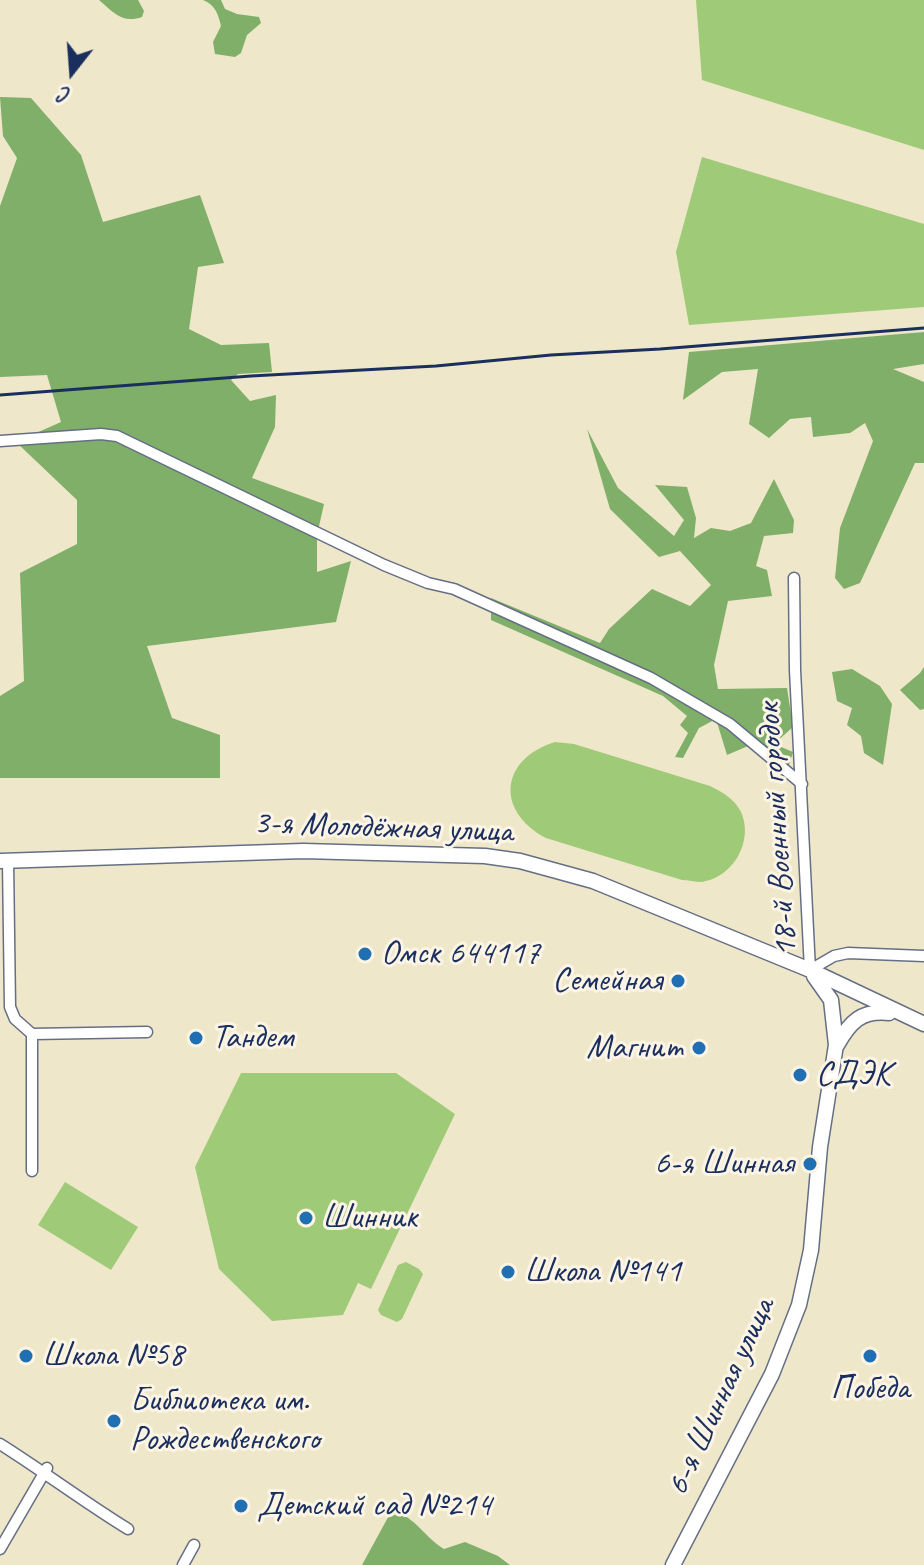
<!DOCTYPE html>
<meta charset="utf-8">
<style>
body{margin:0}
#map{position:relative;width:924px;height:1565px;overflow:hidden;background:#efe7ca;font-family:Caveat,sans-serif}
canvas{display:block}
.north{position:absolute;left:32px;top:32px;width:80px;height:80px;-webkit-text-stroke:6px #fcf5e5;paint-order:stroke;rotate:197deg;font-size:22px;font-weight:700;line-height:32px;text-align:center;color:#1b2f5e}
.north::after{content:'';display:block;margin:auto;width:28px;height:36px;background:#1b2f5e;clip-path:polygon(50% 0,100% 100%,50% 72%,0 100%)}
</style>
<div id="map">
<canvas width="924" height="1565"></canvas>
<div class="north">С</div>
</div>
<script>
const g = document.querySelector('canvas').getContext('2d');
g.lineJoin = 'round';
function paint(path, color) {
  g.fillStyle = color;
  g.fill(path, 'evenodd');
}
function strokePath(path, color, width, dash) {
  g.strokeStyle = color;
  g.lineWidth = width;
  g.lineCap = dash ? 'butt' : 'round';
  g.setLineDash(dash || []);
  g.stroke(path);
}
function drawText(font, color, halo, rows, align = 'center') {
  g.font = font + ' Caveat,sans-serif';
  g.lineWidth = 6;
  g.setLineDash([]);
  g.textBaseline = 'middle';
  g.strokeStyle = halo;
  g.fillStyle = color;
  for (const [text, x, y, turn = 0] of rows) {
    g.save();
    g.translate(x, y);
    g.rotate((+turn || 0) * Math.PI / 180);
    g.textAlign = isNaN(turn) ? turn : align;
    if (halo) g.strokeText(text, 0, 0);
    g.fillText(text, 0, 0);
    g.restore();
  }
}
paint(new Path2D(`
 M696,0h228v150l-222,-70z
 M702,157l222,67v83l-235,18 -13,-73z
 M555,742l19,2 136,42c12,6 23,12 30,24 15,29 -6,68 -39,72 -6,0 -13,-2 -19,-2l-136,-42c-51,-27 -46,-79 9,-96z
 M241,1073h155l59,41 -84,175 -13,-6 -15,32 -71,6 -53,-52 -24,-102z
 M65,1182l73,45 -27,43 -73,-45z
 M406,1262l13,7 4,5 -21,45 -5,3 -16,-7 -3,-5 20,-45z`), '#9fcb78');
paint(new Path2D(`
 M99,0h39l6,11 -2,6c-20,7 -29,-5 -43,-17z
 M203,0h18l4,9 12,5 22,3 2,6 -14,12 -6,18 -6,4 -20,-3 -2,-12 8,-16c-3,-13 -6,-21 -18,-26z
 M0,97l31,1 50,57 22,67 97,-27 24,68 -26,4 -9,62 32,16 48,-2 3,29 -34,2 -7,6 19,21 26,-6 -1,32 -23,51 72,26 -7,31v37l34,-11 -15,61 -189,24 25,72 48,17v43h-220v-82l24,-15 -4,-108 57,-29v-44l-61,-58 45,-20 -14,-47 -47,2v-171l17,-48 -14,-22z
 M924,332v32l-31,5 31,13v81h-9l-55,120 -16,6 -9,-11 5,-50 33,-87 -8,-18 -15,10 -37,4 -2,-20 -21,2 -21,19 -20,-14 9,-55 -36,3 -39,28 6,-48z
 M587,429l31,59 56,48 10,-16 -29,-35 32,2 9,31 -2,20 17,-10 19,3 21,-8 23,-44 20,41 -1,13 -29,3 -8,30 11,4 5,26 -44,5 -14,64 4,24 69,-1 6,39 -19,17 19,8 -8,26 -30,-35 -28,12 -11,-36 -17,9 -16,30 -8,-1 13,-24 -8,-8 7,-9 -24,-20 -172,-76v-22l109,45 9,-14 43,-40 38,17 21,-21 -31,-34 -21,6 -49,-48z
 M924,667v42l-4,1 -20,-20 20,-17z
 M852,669l28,17 12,18 -9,61 -19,-12 -3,-17 -14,-11 5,-17 -15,-7 -5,-29z
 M392,1510c26,9 31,26 52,39l21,-7 33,14 12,9h-148z`), '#7faf68');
const street = new Path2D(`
 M0,441l101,-7 16,2 267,129 44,18 26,6 197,89 79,46 72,60
 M794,578l1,92 15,300
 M8,861l2,146 5,12 17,15 115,-2
 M810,970l24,-14 14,-3 76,3
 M32,1171v-137
 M0,1444c43,27 84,58 128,85
 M0,1549l47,-81
 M183,1565l11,-20`);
const secondary = new Path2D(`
 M0,861l303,-10 182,5 35,5 73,20 217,89 114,54
 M837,1045c13,-23 24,-35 52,-32
 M673,1565l99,-191 27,-69 12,-55 9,-103 16,-102 -5,-45 -17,-24`);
strokePath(street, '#656f84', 13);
strokePath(secondary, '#656f84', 17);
strokePath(street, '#fff', 10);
strokePath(secondary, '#fff', 14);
strokePath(new Path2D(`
 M0,395l251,-19 185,-10 115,-11 109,-6 264,-21`), '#1b2f5e', 3);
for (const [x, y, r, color] of [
 [365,954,8,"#1f6fb2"],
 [678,981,8,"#1f6fb2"],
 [196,1038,8,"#1f6fb2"],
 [699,1048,8,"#1f6fb2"],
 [800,1075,8,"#1f6fb2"],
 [810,1164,8,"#1f6fb2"],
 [306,1218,8,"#1f6fb2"],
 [508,1272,8,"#1f6fb2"],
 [26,1356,8,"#1f6fb2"],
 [870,1356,8,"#1f6fb2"],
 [114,1421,8,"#1f6fb2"],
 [241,1506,8,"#1f6fb2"]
]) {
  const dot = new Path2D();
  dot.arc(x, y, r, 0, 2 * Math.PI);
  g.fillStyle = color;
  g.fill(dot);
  strokePath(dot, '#fcf5e5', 3);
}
drawText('34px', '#1b2f5e', '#fcf5e5', [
 ["3-я Молодёжная улица",383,828,2],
 ["18-й Военный городок",778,830,-94],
 ["6-я Шинная улица",721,1397,-65]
]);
drawText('34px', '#1b2f5e', '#fcf5e5', [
 ["Омск 644117",381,954],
 ["Семейная",662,981,"right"],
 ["Тандем",212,1038],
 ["Магнит",683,1048,"right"],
 ["СДЭК",816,1075],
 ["6-я Шинная",794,1164,"right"],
 ["Шинник",322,1218],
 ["Школа №141",524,1272],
 ["Школа №58",42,1356],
 ["Победа",870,1389,"center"],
 ["Библиотека им.",130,1401],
 ["Рождественского",130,1440],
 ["Детский сад №214",257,1506]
], 'left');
</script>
